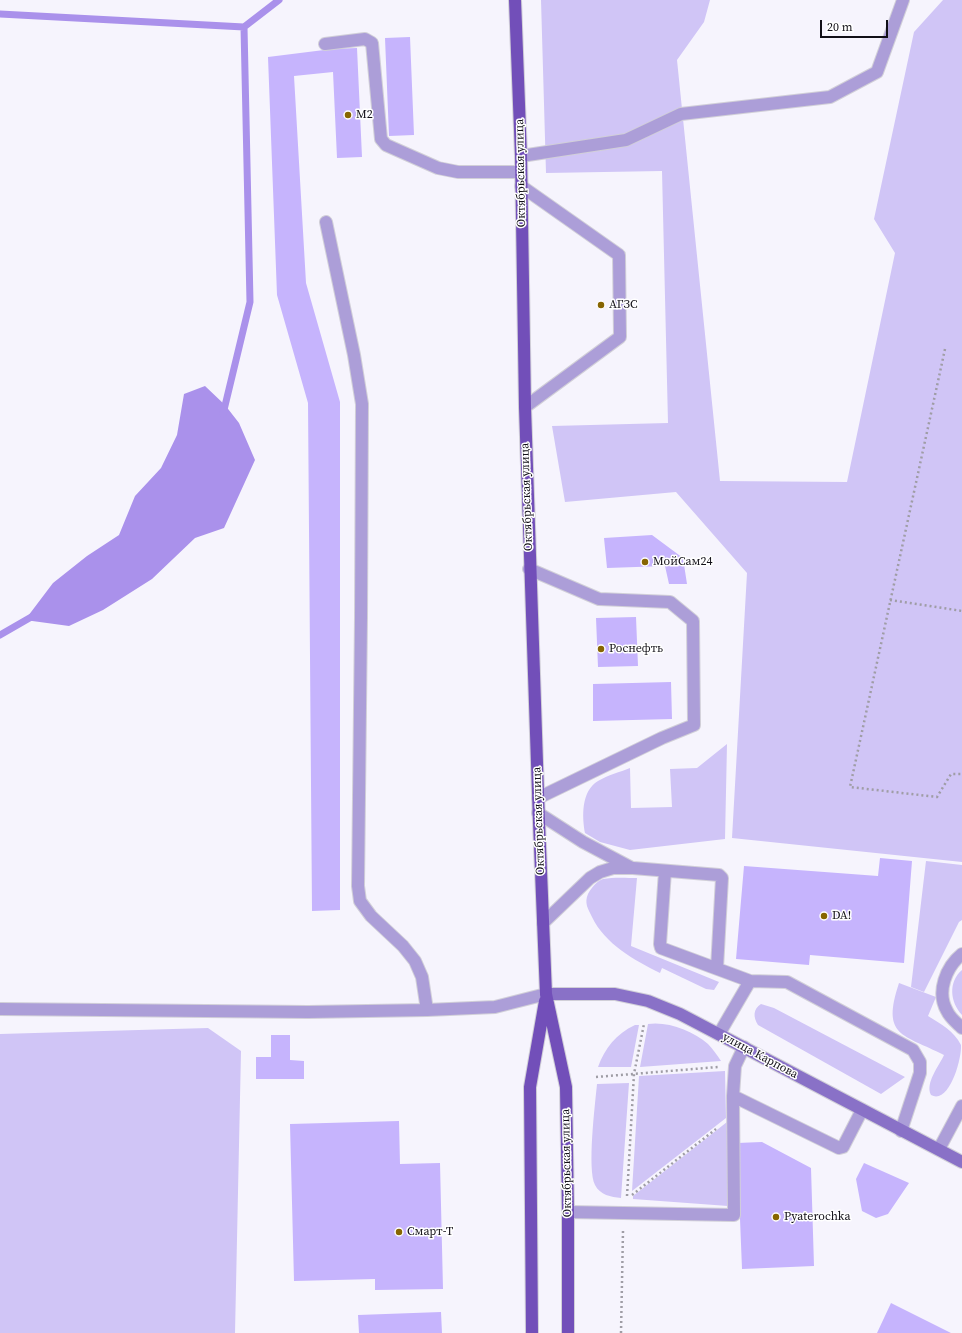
<!DOCTYPE html>
<meta charset="utf-8">
<style>
body{margin:0}
#map{position:relative;width:962px;height:1333px;overflow:hidden;background:#f6f4fd;font-family:"Source Serif 4",serif}
canvas{display:block}
.scale{position:absolute;left:820px;top:20px;width:68px;height:18px;box-sizing:border-box;border:2px solid #110f17;border-top:0;padding-left:5px;font-size:12px;line-height:14px;white-space:nowrap;color:#110f17;-webkit-text-stroke:3px #fff;paint-order:stroke}
</style>
<div id="map">
<canvas width="962" height="1333"></canvas>
<div class="scale">20 m</div>
</div>
<script>
const g = document.querySelector('canvas').getContext('2d');
g.lineJoin = 'round';
function paint(path, color) {
  g.fillStyle = color;
  g.fill(path, 'evenodd');
}
function strokePath(path, color, width, dash) {
  g.strokeStyle = color;
  g.lineWidth = width;
  g.lineCap = dash ? 'butt' : 'round';
  g.setLineDash(dash || []);
  g.stroke(path);
}
function drawText(font, color, halo, rows, align = 'center') {
  g.font = font + ' "Source Serif 4",serif';
  g.lineWidth = 3;
  g.setLineDash([]);
  g.textBaseline = 'middle';
  g.strokeStyle = halo;
  g.fillStyle = color;
  for (const [text, x, y, turn = 0] of rows) {
    g.save();
    g.translate(x, y);
    g.rotate((+turn || 0) * Math.PI / 180);
    g.textAlign = isNaN(turn) ? turn : align;
    if (halo) g.strokeText(text, 0, 0);
    g.fillText(text, 0, 0);
    g.restore();
  }
}
paint(new Path2D(`
 M541,0h169l-6,22 -27,38 43,421 127,1 48,-229 -21,-34 40,-187 29,-32h19v862l-230,-24 15,-265 -71,-81 -111,10 -13,-76 116,-3 -6,-252 -116,2z
 M727,744l-2,95 -95,11 -30,-8 -15,-9c-3,-16 -4,-42 13,-52 10,-6 22,-9 32,-13l1,40 41,-1 -2,-38 27,-1z
 M926,861l36,4v55l-3,2 -35,70 -13,-5z
 M637,878l-6,68 88,36 -5,8 -8,-1 -44,-21 -2,5c-26,-13 -55,-29 -68,-56 -4,-8 -8,-14 -4,-23 3,-6 9,-13 15,-15 11,-2 24,-1 34,-1z
 M962,970v45c-12,-13 -14,-33 0,-45z
 M899,983l37,14 -8,19c13,8 26,15 33,29 1,14 -12,60 -30,50 -6,-12 8,-29 13,-40 -41,-21 -63,-18 -45,-72z
 M761,1004l13,4 131,69 -24,17 -123,-69c-5,-8 -5,-16 3,-21z
 M648,1024c20,-3 45,7 60,20 5,5 9,11 13,17l-81,6z
 M635,1025h4l-8,42h-33c7,-19 18,-33 37,-42z
 M208,1028l33,23 -6,282h-235v-299z
 M725,1071l1,47 -94,73 7,-115z
 M629,1083l-8,115c-10,-1 -21,-3 -26,-13 -8,-16 0,-80 2,-101z
 M727,1122l1,84 -95,-7v-3z`), '#d0c5f6');
paint(new Path2D(`
 M205,386l20,19 14,18 16,37 -31,68 -29,10 -43,41 -49,31 -34,16 -44,-6 28,-37 34,-27 32,-21 16,-39 26,-28 16,-33 7,-41z`), '#aa91eb');
strokePath(new Path2D(`
 M0,14l244,13 35,-27
 M223,414l27,-112 -6,-275
 M0,635l33,-19`), '#aa91eb', 7);
paint(new Path2D(`
 M410,37l4,98 -25,1 -4,-98z
 M357,48l5,109 -25,1 -4,-86 -39,4 12,207 34,119v508l-28,1 -4,-508 -31,-108 -9,-238 64,-8z
 M652,535l31,23 4,26h-18l-4,-18 -58,2 -3,-30z
 M636,617l2,49 -40,1 -2,-49z
 M671,682l1,37 -79,2v-37z
 M880,858l32,3 -8,102 -94,-8 -1,10 -73,-6 8,-93 134,10z
 M271,1035h19v25l14,1v18h-48v-22h15z
 M399,1121l1,43 40,-1 3,126 -68,1v-11l-81,2 -4,-157z
 M762,1142l49,26 3,98 -72,3 -5,-126z
 M864,1163l45,20 -21,31 -12,4 -14,-7 -6,-32z
 M891,1303l60,30h-74z
 M441,1312l1,21h-83l-1,-18z`), '#c6b4fd');
const lane = new Path2D(`
 M325,44l40,-5 7,4 9,96 5,6 52,23 20,4h63
 M521,156l105,-16 55,-26 149,-17 47,-25 26,-72
 M521,186l98,69 1,82 -95,70
 M326,222l28,133 8,49 -1,213 -3,269 2,15 11,15 32,30 12,15 7,16 5,33
 M529,569l70,30 71,3 23,19 1,104 -32,13 -124,60
 M538,813l45,29 47,25
 M665,871l-5,73 1,4 89,33 37,1 126,68 7,12v11l-19,58
 M543,923l47,-45 10,-6 13,-4h20l86,7 3,3 -5,90
 M962,954c-16,13 -26,38 -15,57 3,7 10,12 15,17
 M0,1009l308,3 119,-2 68,-3 51,-13
 M719,1034l31,-53
 M733,1096l106,52 4,-1 19,-37
 M939,1149l23,-43
 M568,1212l166,3 -1,-119 2,-30 9,-19`);
const secondary = new Path2D(`
 M546,994h69l33,7 32,13 282,148`);
const primary = new Path2D(`
 M515,0l6,156 4,251 14,415 7,172 20,93 2,125v121
 M532,1333l-2,-246 15,-86`);
strokePath(lane, '#d1cfd8', 14);
strokePath(secondary, '#d1cfd8', 14);
strokePath(primary, '#d1cfd8', 14);
strokePath(new Path2D(`
 M945,349l-95,438 87,10 14,-23h11
 M890,600l72,11
 M596,1077l122,-10
 M632,1195l84,-66
 M627,1196l7,-122 10,-50
 M621,1333l2,-102`), '#9f9da5', 2.5, [2, 3]);
strokePath(lane, '#ac9ed8', 12);
strokePath(secondary, '#8971c7', 12);
strokePath(primary, '#724fb9', 12);
for (const [x, y, r, color] of [
 [348,115,4,"#876501"],
 [601,305,4,"#876501"],
 [645,562,4,"#876501"],
 [601,649,4,"#876501"],
 [824,916,4,"#876501"],
 [776,1217,4,"#876501"],
 [399,1232,4,"#876501"]
]) {
  const dot = new Path2D();
  dot.arc(x, y, r, 0, 2 * Math.PI);
  g.fillStyle = color;
  g.fill(dot);
  strokePath(dot, '#fff', 1.5);
}
drawText('12px', '#110f17', '#fff', [
 ["М2",356,115],
 ["АГЗС",609,305],
 ["МойСам24",653,562],
 ["Роснефть",609,649],
 ["DA!",832,916],
 ["Pyaterochka",784,1217],
 ["Смарт-Т",407,1232]
], 'left');
drawText('12px', '#110f17', '#fff', [
 ["Октябрьская улица",521,173,-91],
 ["Октябрьская улица",527,497,-92],
 ["Октябрьская улица",539,821,-92],
 ["улица Карпова",760,1056,28],
 ["Октябрьская улица",567,1163,-91]
]);
</script>
